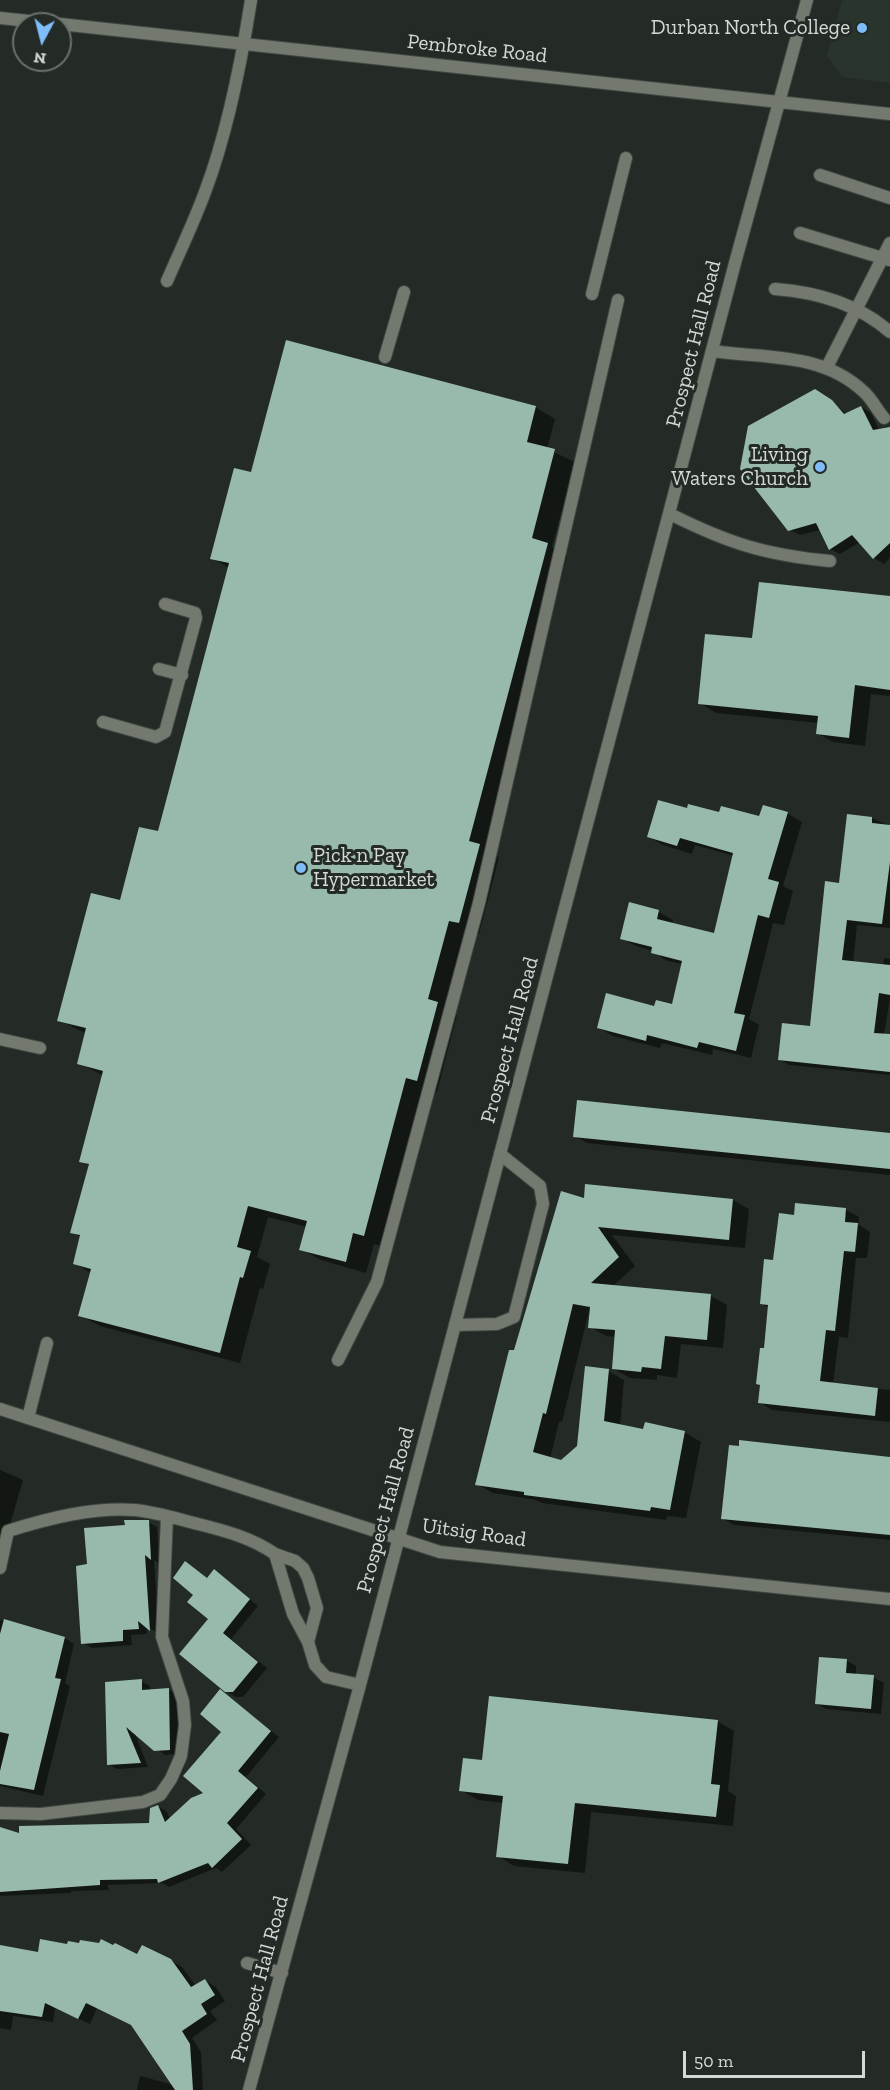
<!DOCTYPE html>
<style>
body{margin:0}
#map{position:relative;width:890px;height:2090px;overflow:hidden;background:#242b26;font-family:"Zilla Slab",serif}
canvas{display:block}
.north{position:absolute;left:12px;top:12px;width:60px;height:60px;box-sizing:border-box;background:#242b26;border:2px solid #6a716c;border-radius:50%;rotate:187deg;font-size:16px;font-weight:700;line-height:24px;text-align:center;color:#d4d9d5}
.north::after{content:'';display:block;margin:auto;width:21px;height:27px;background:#7fbdf9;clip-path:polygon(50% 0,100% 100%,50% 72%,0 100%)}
.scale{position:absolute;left:683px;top:2051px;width:182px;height:27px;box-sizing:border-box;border:3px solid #d4d9d5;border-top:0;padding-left:8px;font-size:18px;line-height:21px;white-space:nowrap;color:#d4d9d5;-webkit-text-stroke:4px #242b26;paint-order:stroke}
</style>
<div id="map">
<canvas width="890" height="2090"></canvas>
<div class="north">N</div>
<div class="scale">50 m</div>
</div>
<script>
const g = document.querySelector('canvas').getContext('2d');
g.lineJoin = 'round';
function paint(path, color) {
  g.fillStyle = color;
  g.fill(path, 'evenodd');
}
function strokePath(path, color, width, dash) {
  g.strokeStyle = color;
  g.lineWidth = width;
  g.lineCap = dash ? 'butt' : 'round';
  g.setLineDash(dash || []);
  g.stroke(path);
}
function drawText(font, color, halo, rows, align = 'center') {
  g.font = font + ' "Zilla Slab",serif';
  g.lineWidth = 6;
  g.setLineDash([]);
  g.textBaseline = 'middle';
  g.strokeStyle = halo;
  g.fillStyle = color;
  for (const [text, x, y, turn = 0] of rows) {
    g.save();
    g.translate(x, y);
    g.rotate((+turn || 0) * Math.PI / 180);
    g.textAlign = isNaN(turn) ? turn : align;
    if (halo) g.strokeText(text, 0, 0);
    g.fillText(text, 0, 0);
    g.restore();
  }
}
paint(new Path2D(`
 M842,0h48v83l-48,-6 -15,-21z`), '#29352c');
paint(new Path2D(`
 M826,397l21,17 14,-7 10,6 8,17 11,-2v130l-6,6 -10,-6 -14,-16 -20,12 -10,-5 -9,-19 -21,5 -11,-6z
 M535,407l20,12 -8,30 28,13 -23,85 15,9 -78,295 10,6 -20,77 -10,-3 -21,78 9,6 -20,77 -11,-3 -42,158 -10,-3 -8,29 -45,-13 -20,-11 6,-22 -39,-10 -11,40 13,7 -7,25 -3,-1 -20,75 -140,-37 -20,-11 11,-42 -17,-10 7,-26 -9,-5 18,-66 -9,-5 23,-85 -25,-13 8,-29 -28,-14 100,-187 70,-265 -17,-10 40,-84z
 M890,598v98l-19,-2 -6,52 -32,-4 -16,-9 2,-10 -103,-10 -16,-10 54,-63z
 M688,810l72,8 27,-5 15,9 -19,64 10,5 -9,34 -11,-2 -24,96 10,6 -8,33 -38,-9 -1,6 -50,-12 -2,5 -47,-12 -14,-8 74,-22 10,-42 -16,-3 -14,-10 -17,-5 -15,-8 9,-34 29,8 14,8 -1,5 43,10 19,-79 -39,-11 -3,9 -29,-9 -14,-8z
 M872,818l18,8v102l-33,-3 -4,38 30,3 1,-8 6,1v39l-6,37 6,1v39l-101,-10 -10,-6 33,-31 29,-144z
 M890,1134v41l-303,-32 -12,-7z
 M586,1185l147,15 16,9 -4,39 -133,-13 23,31 -22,20 98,10 16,9 -4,43 -42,-4 -4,34 -20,-3v5l-27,-2 -16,-9 2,-32 -10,-1 -16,-9 -1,-16 -27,111h-3l-9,37 11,3 18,-15 29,-76 16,9 -4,46 24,5 40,1 17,10 -15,76 -19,-2 -1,4 -124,-17 -6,-3 -43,-7 -16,-9 38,-132 70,-152z
 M846,1210l13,7 -1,7 12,8 -3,26h-11l-8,80 -9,-1 -6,47 57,6v32l-118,-12 -12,-8 1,-16 -4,-3 8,-33 4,-42 -8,-5 13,-42 21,-45z
 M890,1458v82l-156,-15 -12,-7z
 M0,1470l23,10 -23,79z
 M148,1522l9,5 2,36 -5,-3 5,74 -12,-8v8l-16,1 1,10 -40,3 -9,-5 6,-77 37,-40z
 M186,1563l22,16 6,-8 9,6 35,29 -27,33 36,29 -24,29h-7l-10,-6 -16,-72 -15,-24z
 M0,1620l65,18 9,6 -9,39 5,3 -27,110 -43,-10z
 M846,1660l10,6v9l17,2 11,6 -3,31 -55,-5 -10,-6z
 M141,1681l9,5v5l19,-1 9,5v59l-13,1 -31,-24 14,36 -31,2 -9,-5z
 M220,1691l59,46 -33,40 20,17 -30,35 15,16 -29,27 -6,-4 -47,19 -7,-4 -54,2 1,5 -38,1v2l-71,3v-67l21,6 129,-11 8,-18 9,6 3,7 36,-25 17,-63z
 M717,1721l17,10 -6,60 8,5 -3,30 -142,-14 -6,61 -71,-7 -16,-10 6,-53 -26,-3 -17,-10 23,-28z
 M0,1953l137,3 33,4 12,7 14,19 9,-5 11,6 9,14 -15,10 7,9 -25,18 9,14 2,38h-66l3,-14 34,9 -41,-60 -36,-17 -7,16 -35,-16 -2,14 -40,-6 -2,14 -11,-2z`), '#0007');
paint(new Path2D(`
 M286,340l250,66 -9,36 28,7 -23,89 16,5 -79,298 11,3 -21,79 -10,-2 -21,78 10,3 -21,79 -11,-3 -42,158 -11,-3 -7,29 -47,-12 8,-29 -59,-15 -11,41 14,4 -8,27 -3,-1 -20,76 -142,-37 13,-47 -18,-5 7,-29 -10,-2 19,-69 -10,-2 24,-91 -26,-7 9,-36 -29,-7 34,-128 29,7 19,-73 19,4 71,-268 -19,-4 24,-91 17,4z
 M815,389l17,11 12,14 17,-8 12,24 17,-3v116l-17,16 -21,-24 -23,15 -13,-27 -28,8 -48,-62 8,-43z
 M759,582l131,14v94l-35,-5 -6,53 -33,-4 2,-18 -120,-12 7,-70 47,4z
 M658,800l29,8 1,-4 31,8 2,-6 38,10 4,-11 25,7 -20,67 11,3 -10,36 -11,-3 -24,98 11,2 -9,36 -37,-9 -2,6 -50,-13 -1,6 -49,-13 9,-35 48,13 2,-6 16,4 10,-43 -31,-8 1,-6 -32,-8 9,-37 30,8 -2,9 57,14 19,-80 -53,-15 -3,8 -30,-9z
 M847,814l25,3v6l18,2v37l-8,62 -35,-4 -5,40 48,5v30l-11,-2 -5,40 16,1v38l-112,-12 4,-37 28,3 15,-145 14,2z
 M577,1100l313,33v36l-317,-32z
 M585,1184l148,15 -4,41 -131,-13 21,30 -28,26 120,11 -4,46 -42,-4 -4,33 -19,-2 -1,5 -29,-3 3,-39 -27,-2 2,-21 -17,-3 -27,110 -3,-1 -10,39 28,8 16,-14 8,-80 24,3 -5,52 39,8 2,-7 40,9 -15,79 -19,-3 -1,4 -126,-16v-3l-49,-7 34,-135h5l47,-159 23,7z
 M795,1203l51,5 -1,14 13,1 -3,29 -11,-1 -9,80 -9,-1 -6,51 58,7 -3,28 -117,-13 2,-18 -4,-1 4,-36h4l4,-43 -8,-1 4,-45 9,1 6,-47 15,2z
 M739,1440l151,17v78l-169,-16 8,-74 10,1z
 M124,1520h25l2,40 -6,-5 5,76 -12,-10 1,8 -16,1v11l-42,3 -5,-78 11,-2 -3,-36 41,-3z
 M185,1561l22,17 7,-9 36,30 -27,34 35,29 -25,30h-8l-46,-38 29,-35 -21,-17 6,-7 -20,-17z
 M4,1619l61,18 -10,41 6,1 -27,111 -34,-6v-13l9,-37 -9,-2v-98z
 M819,1657l28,2 -1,14 28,2 -3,34 -56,-5z
 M142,1679v11l27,-2 1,62 -16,1 -28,-24 15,36 -34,2 -2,-83z
 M220,1689l51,42 -33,40 20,17 -31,35 15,16 -30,29 -4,-5 -50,20 -1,-4 -57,1v5l-100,7v-65l19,6v-7l130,-3 1,-15 8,-3 7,17 26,-24 12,-5 -20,-17 38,-44 -21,-18z
 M489,1696l229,24 -7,64 9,1 -4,32 -141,-14 -7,61 -72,-7 7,-61 -44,-5 4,-33 19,2z
 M40,1939l27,5 1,-3 11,2 1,-3 19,3 2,-4 12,6 2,-2 22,11 5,-9 29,14 20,28 14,-8 10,16 -14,9 6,10 -25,17 8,13 3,46h-18l-44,-65 -45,-22 -8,16 -33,-16 -3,14 -42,-6v-66l38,7z`), '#98baad');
const service = new Path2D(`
 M820,175l70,23
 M800,233l89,27
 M167,281c13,-30 27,-59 38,-89 23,-61 36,-128 46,-192
 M775,289c41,3 83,15 115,43
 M592,294l34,-136
 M713,351c53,8 109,1 151,41 8,7 13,18 20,26
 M385,357l19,-65
 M827,367l63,-124
 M670,514c58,29 95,41 160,47
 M159,669l23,6
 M103,722l53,15 9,-5 31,-114 -1,-5 -30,-9
 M0,1039l40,9
 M455,1325l42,-1 17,-7 29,-113 -3,-18 -40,-32
 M338,1360l39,-78 102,-379 139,-603
 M28,1418l19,-75`);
const minor = new Path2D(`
 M0,18l57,6
 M60,24l830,90
 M0,1409l440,143 450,47
 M0,1568l8,-37c41,-13 85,-24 127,-21 21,2 43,9 63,14 28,7 54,14 77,30
 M308,1642l9,-34 -9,-30 -5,-10 -8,-7 -20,-7 18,60 15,28 7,23 11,12 34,8
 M0,1813l41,1 102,-12 17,-7 11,-16 10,-23 4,-31 -2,-24 -21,-64 5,-121
 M247,1963l35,10
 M249,2090l111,-405 375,-1422 72,-263`);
strokePath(service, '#404742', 14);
strokePath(minor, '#404742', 14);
strokePath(service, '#73796e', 12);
strokePath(minor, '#73796e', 12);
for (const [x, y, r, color] of [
 [862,28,6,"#7fbdf9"],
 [820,467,6,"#7fbdf9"],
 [301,868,6,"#7fbdf9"]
]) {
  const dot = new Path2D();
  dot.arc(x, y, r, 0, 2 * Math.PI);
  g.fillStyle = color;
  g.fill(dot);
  strokePath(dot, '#242b26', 2);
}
drawText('21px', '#d4d9d5', '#242b26', [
 ["Durban North College",850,28],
 ["Living",808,455],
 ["Waters Church",808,479],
 ["Pick n Pay",313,856,"left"],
 ["Hypermarket",313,880,"left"]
], 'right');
drawText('21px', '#d4d9d5', '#242b26', [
 ["Pembroke Road",477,49,6],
 ["Prospect Hall Road",694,344,-76],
 ["Prospect Hall Road",510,1040,-75],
 ["Prospect Hall Road",386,1510,-75],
 ["Uitsig Road",474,1533,8],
 ["Prospect Hall Road",260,1979,-75]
]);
</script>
